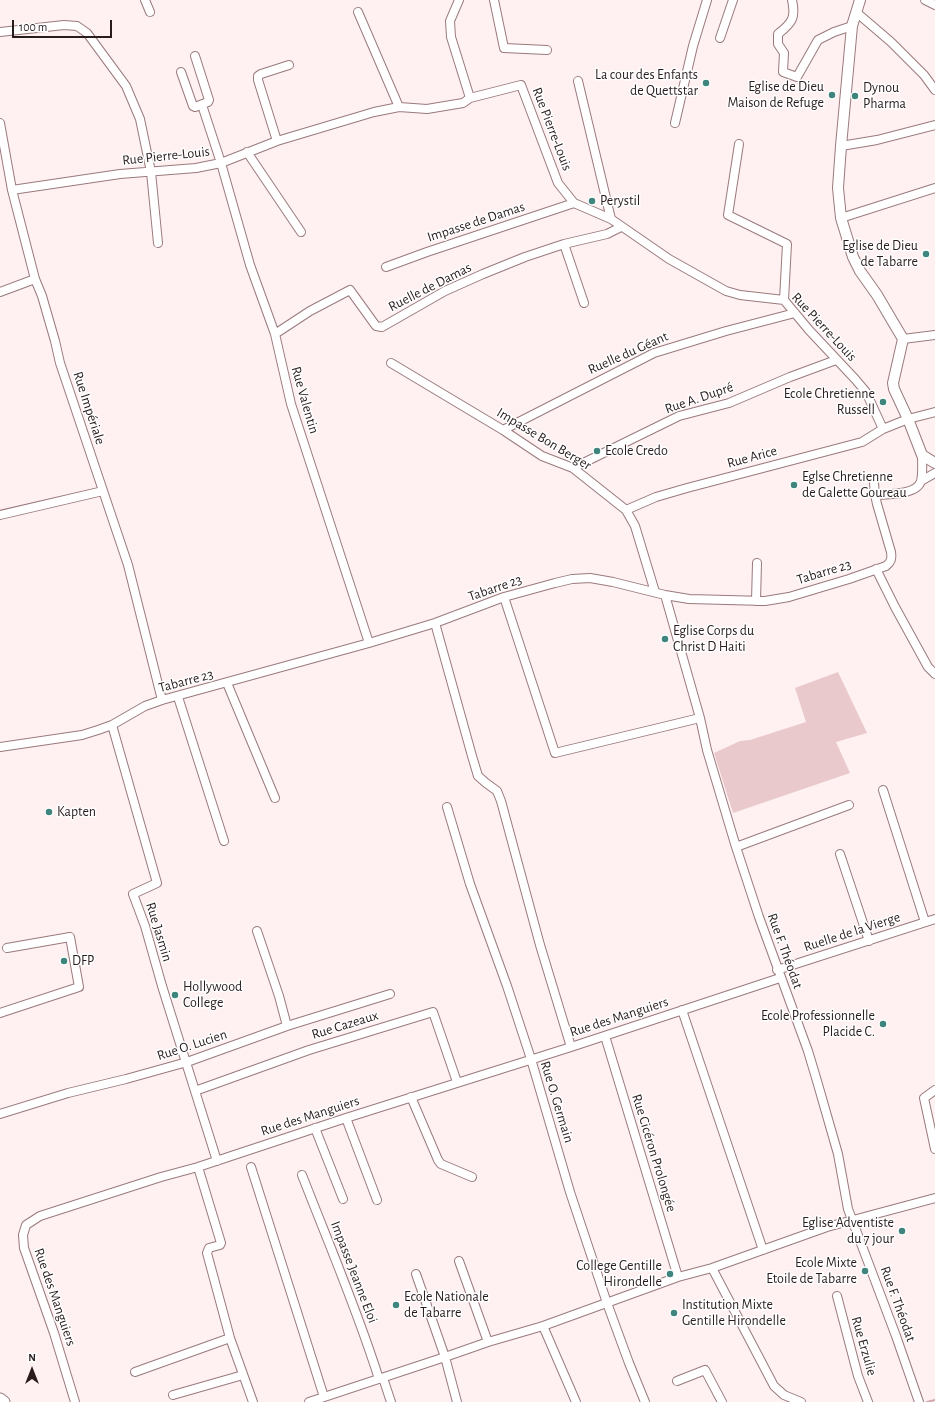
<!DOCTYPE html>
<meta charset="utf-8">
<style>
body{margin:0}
#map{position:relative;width:935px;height:1402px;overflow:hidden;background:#fff0f1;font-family:"Alegreya Sans",sans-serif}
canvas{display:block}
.north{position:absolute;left:12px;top:1350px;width:40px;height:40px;-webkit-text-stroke:3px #fff;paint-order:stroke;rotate:0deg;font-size:11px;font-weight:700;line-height:16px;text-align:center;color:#291c1e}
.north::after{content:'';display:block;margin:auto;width:14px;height:18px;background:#291c1e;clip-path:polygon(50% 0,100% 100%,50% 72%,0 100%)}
.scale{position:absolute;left:12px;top:20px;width:100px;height:18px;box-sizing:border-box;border:2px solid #291c1e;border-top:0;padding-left:5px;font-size:12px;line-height:14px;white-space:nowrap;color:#291c1e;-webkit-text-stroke:3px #fff;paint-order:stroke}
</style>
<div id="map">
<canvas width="935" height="1402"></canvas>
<div class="north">N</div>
<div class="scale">100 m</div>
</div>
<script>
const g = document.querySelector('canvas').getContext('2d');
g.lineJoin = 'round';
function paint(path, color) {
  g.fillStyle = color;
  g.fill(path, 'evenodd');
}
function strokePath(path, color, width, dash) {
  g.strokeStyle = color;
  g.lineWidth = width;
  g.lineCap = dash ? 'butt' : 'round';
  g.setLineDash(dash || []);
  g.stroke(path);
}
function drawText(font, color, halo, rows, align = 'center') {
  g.font = font + ' "Alegreya Sans",sans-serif';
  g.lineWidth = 3;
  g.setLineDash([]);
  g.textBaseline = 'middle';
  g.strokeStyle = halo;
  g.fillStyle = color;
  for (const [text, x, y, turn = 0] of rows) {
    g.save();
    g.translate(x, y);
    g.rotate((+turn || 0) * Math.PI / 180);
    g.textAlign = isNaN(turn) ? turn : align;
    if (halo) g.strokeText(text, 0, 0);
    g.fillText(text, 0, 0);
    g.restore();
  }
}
paint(new Path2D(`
 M838,672l29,61 -31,9 14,31 -117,40 -19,-60 26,-12 10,-1 56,-18 -11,-34z`), '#e9c9cc');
strokePath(new Path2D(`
 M927,1402l8,-2`), '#cfa7ab', 2);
const minor = new Path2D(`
 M145,0l5,12
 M459,0l-9,21 1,16 19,61
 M494,0l10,48 43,2
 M792,0c4,18 0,23 -14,34v10l6,9 -1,19 14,5 21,-37 16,-8 18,-6
 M925,0l10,5
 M358,12l41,95
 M856,12l35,30 33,33 11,15
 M0,32l64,-7 13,1 10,7 39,53 14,33 11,53 7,71
 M720,38l13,-38
 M181,72l12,34 2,1 13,-5 1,-2 -14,-44
 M578,81l33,138
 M202,105l19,58 29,102 25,69 16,70 78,239
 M0,123l12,67 23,89 7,17 13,45 5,22 68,202 34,135
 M675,123l18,-77 14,-46
 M277,141l-19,-61v-4l3,-2 28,-9
 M739,144l-11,71 59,29 -3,56
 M841,146l36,-6 58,-15
 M247,152l54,80
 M12,190l108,-16 76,-6 25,-5 56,-22 97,-29 25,-5 28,2 36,-6 7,-5 51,-13 37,98 16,20 37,16 58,40 57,32 14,4 44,5 25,30 46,49 11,13 17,37 25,-10 27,-7
 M841,218l94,-30
 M564,244l20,59
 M386,267l41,-15 147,-49
 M0,292l35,-13
 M275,334l35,-23 40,-21 26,36 6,1 63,-36 38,-17 42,-17 39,-13 43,-10 14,-7
 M903,339l32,-4
 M391,363l112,67 39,26 31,12 53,42 9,16 20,66
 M503,430l151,-77 72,-22 69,-18
 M573,468l106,-52 50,-13 61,-26 46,-17
 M921,481l14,-8
 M874,483l1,12
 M626,510l30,-13 31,-9 175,-46 21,-13
 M0,515l103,-24
 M876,569l19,38 33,60 7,7
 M665,595l35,123 7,32 29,97 23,70 49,134 9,30 21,73 10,55 48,127 23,66
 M504,597l51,156 145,-35
 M756,601l1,-38
 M435,623l37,133 6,20 8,7 11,8 4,10 39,144 31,102
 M227,683l48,115
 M178,697l46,144
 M112,725l45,158 -24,11 12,32 17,60 55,175
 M0,747l82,-12 16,-5 14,-5 33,-19 17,-6 207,-57 66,-20 69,-26 51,-14 17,-4 18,-1 23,4 52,13 24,4 76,2 24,-4 60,-18 37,-13c5,-4 6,-7 5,-14l-14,-48 -2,-9c13,-1 42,0 46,-14 2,-8 1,-18 1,-26
 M883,790l42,132
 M447,807l23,77 37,102 24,73 39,133 37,111 22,60 16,39
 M736,847l113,-42
 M840,854l29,87
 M257,931l22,65 8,30
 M777,970l158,-51
 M682,1010l81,240
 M0,1013l79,-26 -9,-50 -63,11
 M605,1036l73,241
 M935,1090l-11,8 11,51
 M195,1091l114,-41 124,-38 24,70
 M411,1097l27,63 3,4 31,13
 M0,1114l68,-21 58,-14 61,-17 100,-36 103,-32
 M346,1118l31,82
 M315,1128l28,71
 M198,1167l23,76 -1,2 -11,3 -2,5 23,85 23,64
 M251,1167l73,230
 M302,1175c26,67 55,134 77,204
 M459,1261l29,81
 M712,1268l62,118 10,9 17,7
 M416,1274l29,83 43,-15 55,-16 135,-49 34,-9 115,-41 108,-29
 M837,1296l21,80 10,26
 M543,1326l33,76
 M135,1372l95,-34
 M383,1378l8,24
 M677,1381l28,-11 17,32
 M173,1395l70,-20
 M75,1402l-21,-69 -30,-85 -1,-13 3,-10 14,-9 121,-39 37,-10 148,-49 225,-71 209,-69
 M309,1402l136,-45 12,45`);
const tertiary = new Path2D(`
 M860,0l-8,26 -11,120 -3,42 3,30 12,39 7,14 17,24 26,44 -10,44 1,6 14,30 14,36 13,8`);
const secondary = new Path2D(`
 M0,1399l4,3`);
strokePath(minor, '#9a7a7c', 10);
strokePath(tertiary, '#9a7a7c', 12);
strokePath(secondary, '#9a7a7c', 13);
strokePath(minor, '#fff', 8);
strokePath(tertiary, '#fff', 10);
strokePath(secondary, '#fff', 11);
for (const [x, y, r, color] of [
 [706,83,4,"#3f857e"],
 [832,95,4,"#3f857e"],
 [855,96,4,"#3f857e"],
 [592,201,4,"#3f857e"],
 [926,254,4,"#3f857e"],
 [883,402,4,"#3f857e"],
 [597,451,4,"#3f857e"],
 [794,485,4,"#3f857e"],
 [665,639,4,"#3f857e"],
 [49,812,4,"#3f857e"],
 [64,961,4,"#3f857e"],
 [175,995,4,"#3f857e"],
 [883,1024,4,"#3f857e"],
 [902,1231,4,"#3f857e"],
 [865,1271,4,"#3f857e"],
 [670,1274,4,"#3f857e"],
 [396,1305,4,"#3f857e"],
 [674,1313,4,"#3f857e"]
]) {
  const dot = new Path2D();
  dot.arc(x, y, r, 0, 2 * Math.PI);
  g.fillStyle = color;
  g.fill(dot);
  strokePath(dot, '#fff', 1.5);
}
drawText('14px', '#291c1e', '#fff', [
 ["La cour des Enfants",698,75,"right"],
 ["de Quettstar",698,91,"right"],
 ["Eglise de Dieu",824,87,"right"],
 ["Maison de Refuge",824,103,"right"],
 ["Dynou",863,88],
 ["Pharma",863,104],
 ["Perystil",600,201],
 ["Eglise de Dieu",918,246,"right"],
 ["de Tabarre",918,262,"right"],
 ["Ecole Chretienne",875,394,"right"],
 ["Russell",875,410,"right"],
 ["Ecole Credo",605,451],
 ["Eglse Chretienne",802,477],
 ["de Galette Goureau",802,493],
 ["Eglise Corps du",673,631],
 ["Christ D Haiti",673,647],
 ["Kapten",57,812],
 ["DFP",72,961],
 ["Hollywood",183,987],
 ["College",183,1003],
 ["Ecole Professionnelle",875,1016,"right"],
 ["Placide C.",875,1032,"right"],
 ["Eglise Adventiste",894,1223,"right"],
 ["du 7 jour",894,1239,"right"],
 ["Ecole Mixte",857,1263,"right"],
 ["Etoile de Tabarre",857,1279,"right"],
 ["College Gentille",662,1266,"right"],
 ["Hirondelle",662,1282,"right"],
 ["Ecole Nationale",404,1297],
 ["de Tabarre",404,1313],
 ["Institution Mixte",682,1305],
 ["Gentille Hirondelle",682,1321]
], 'left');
drawText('14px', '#291c1e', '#fff', [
 ["Rue Pierre-Louis",552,129,69],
 ["Rue Pierre-Louis",166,156,-6],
 ["Impasse de Damas",476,222,-18],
 ["Ruelle de Damas",430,287,-27],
 ["Rue Pierre-Louis",824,327,47],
 ["Ruelle du Géant",628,353,-24],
 ["Rue A. Dupré",699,398,-19],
 ["Rue Valentin",305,400,74],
 ["Rue Impériale",89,408,72],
 ["Impasse Bon Berger",544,439,31],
 ["Rue Arice",752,457,-15],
 ["Tabarre 23",824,572,-17],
 ["Tabarre 23",495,588,-19],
 ["Tabarre 23",186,681,-15],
 ["Rue Jasmin",159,932,73],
 ["Ruelle de la Vierge",852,932,-18],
 ["Rue F. Théodat",785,951,70],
 ["Rue des Manguiers",619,1017,-18],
 ["Rue Cazeaux",345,1025,-17],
 ["Rue O. Lucien",192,1045,-18],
 ["Rue O. Germain",557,1102,73],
 ["Rue des Manguiers",310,1116,-18],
 ["Rue Cicéron Prolongée",654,1153,73],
 ["Impasse Jeanne Eloi",354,1272,69],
 ["Rue des Manguiers",55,1297,71],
 ["Rue F. Théodat",898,1304,70],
 ["Rue Erzulie",864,1346,74]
]);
</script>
